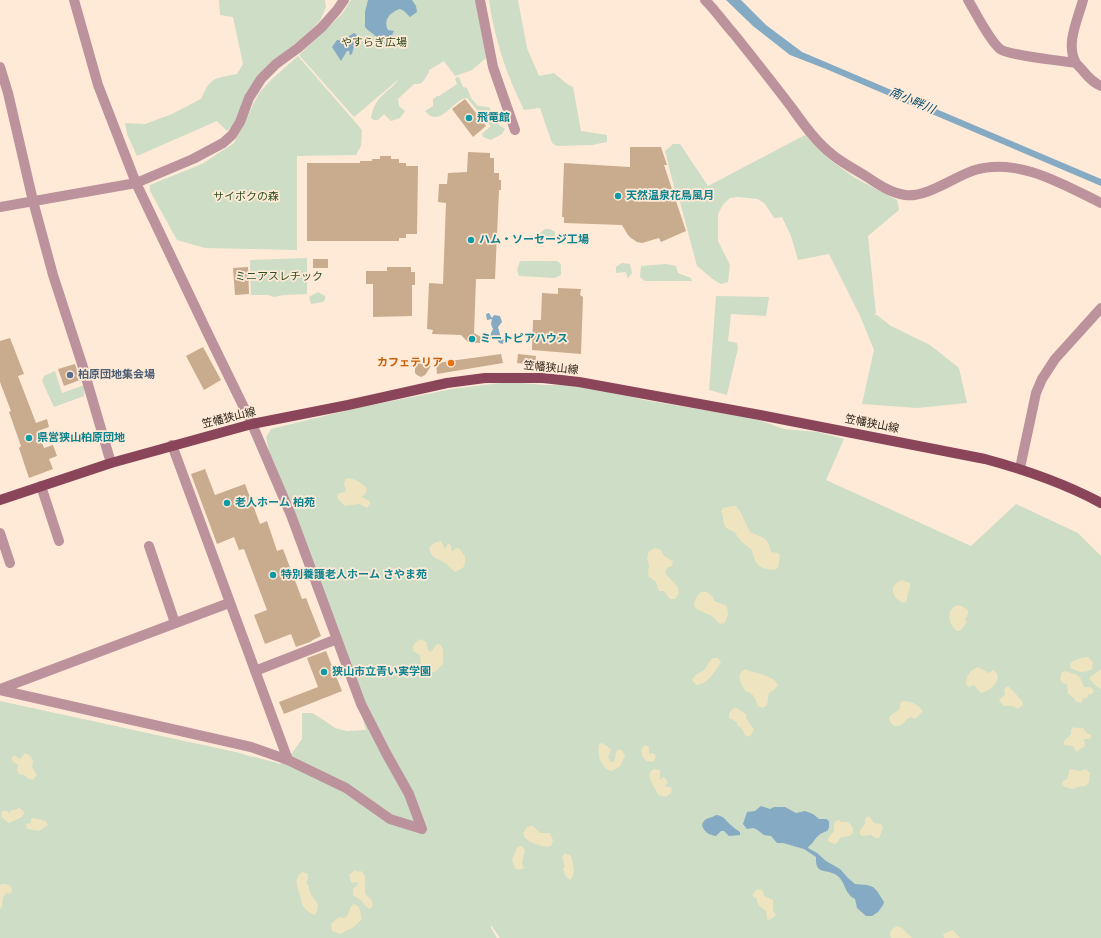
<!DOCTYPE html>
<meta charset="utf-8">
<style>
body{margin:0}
canvas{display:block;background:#feead7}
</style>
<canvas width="1101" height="938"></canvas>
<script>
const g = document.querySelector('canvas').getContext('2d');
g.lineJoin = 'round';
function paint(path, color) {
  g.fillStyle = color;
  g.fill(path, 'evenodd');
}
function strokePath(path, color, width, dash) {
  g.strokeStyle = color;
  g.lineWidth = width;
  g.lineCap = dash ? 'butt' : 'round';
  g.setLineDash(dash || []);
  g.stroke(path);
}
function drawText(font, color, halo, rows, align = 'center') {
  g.font = font + ' Montserrat,"Noto Sans JP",sans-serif';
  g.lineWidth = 3.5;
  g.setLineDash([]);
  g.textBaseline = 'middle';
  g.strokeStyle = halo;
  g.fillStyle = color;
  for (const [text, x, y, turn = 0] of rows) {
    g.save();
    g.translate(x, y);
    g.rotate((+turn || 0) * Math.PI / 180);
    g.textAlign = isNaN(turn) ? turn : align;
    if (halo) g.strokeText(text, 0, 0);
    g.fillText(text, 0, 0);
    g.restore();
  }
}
paint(new Path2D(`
 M219,0h106l1,7 -6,14 -19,18 -32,25 -35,60 -7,7 -10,-10 -80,35 -10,-22 -2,-11 20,1 27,-10 29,-15c10,-23 13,-20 36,-25l6,-10 -10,-47 -13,-2z
 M351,0h125l10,58 -14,12 -17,6 -11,-15 -15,9v2c-5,7 -5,13 -15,12l-16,15 1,7 6,5 -5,7 -9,3 -7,-7 -6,6h-4l-3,-2c4,-23 17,-24 28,-39l-45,38 -55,-62 43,-41z
 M489,0h29l9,48 12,28 15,-3 13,11 6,3 8,44 26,4v7l-15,3 -35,1 -5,-3 -12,-35 -16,2c-17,-34 -30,-72 -35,-110z
 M298,56l64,74 -1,16 -5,9 -59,1v94l-92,-2 -28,-8 -27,-49v-6l52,-21 32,-21 25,-50 13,-14z
 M457,77h2l4,10 4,1 4,10 7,8 11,1 10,18 6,4 -3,5 -11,6 -8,-3 -1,-3 8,-7v-2l-23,-27c-13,0 -27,32 -42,13l8,-5v-7l4,-3h2l18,-12 -2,-5z
 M805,135l24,24 26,19 42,22 2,10 -31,26 8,78 -3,1h4l14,11 39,19 29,23 8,35 -50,5 -55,-4 12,-54 -14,-34 -31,-62 -31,6 -7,-24 -9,-19 -8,1 -9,-14 -7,-5 -20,-2 -8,1 -8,8 -4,8v27l12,24 -2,17 -7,2c-9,-4 -16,-12 -24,-18l-17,-64 -4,-7 -11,-44 8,-7h7l28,42z
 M545,229h5l5,3v5l-2,3h-13l-1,-6z
 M307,258v36l-23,1 -10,2 -6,-2h-17l-1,-35z
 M520,261h37l4,3v11l-6,3 -36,-2 -2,-6z
 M622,263l8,1 2,9 -4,5 -1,-1 -1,-5 -10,1v-6z
 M666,264l10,2 2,7 13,5 1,3h-47l-5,-4 1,-11z
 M318,292l7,4v4l-2,2 -12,2 -2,-7z
 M716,296l53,1 -3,19 -35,-2 -3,27 9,2 1,5 -11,47 -18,-5z
 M55,371l7,22 23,-8 -1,11 -30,11 -12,-26 2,-5z
 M508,382l37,3h24l52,9 23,6 102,17 16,4 22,8 34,3 26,7 -18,41 145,66 45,-42 62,29 23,23v382h-601l-9,-13v3l6,10h-497v-237l240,52c14,5 27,6 40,11l12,-11 10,-14v-26h10l10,6 13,9 12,3 19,-1 -4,-14 -92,-261 -4,-18 5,-8 86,-21 95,-19z`), '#cdddc6');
paint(new Path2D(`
 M348,478c7,1 15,5 19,11l-1,4 -4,4c4,3 8,2 8,7l-3,4 -8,-4 -14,2 -7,-7 -1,-3 2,-3 6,-1 1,-3 -2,-4 1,-5z
 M732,506h4l4,5 10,21c12,6 18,4 21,20l7,1 2,3 -2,11 -3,3c-16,-1 -20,-5 -23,-20 -5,-3 -15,-12 -17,-18 -16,-4 -9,-12 -14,-20l2,-4z
 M441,541l4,8 2,-4 3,-2 2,8h1l3,-3h3l6,9v7l-2,4 -8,4c-4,-3 -6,-6 -10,-9 -7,-5 -14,-4 -16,-15 3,-4 6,-6 12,-7z
 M655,548l6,2 3,6 9,5 -1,5 -5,2 -2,5 13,14 1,6 -4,6h-5l-6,-8h-5l-3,-9 -7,-5 -1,-6 1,-5 -2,-8 2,-7z
 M902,580l8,3c1,6 -3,10 -3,17l-3,3c-13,-5 -16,-18 -2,-23z
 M701,592h6l6,5 1,4 13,5 1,9 -3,8 -5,1 -8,-8 -12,-5 -6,-4c0,-7 2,-10 7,-15z
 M958,605l4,1 6,4v4l-3,6 2,2 -7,9h-3c-9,-7 -12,-22 1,-26z
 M421,639l5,3 2,8 3,2 6,-8 4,1 2,5v14l-8,8h-9l-3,-3 -2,-4 -1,-10 -7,-4v-5l3,-4z
 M1085,657h3l5,5 -1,7c-7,5 -15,3 -21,-1l-1,-4 3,-3z
 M713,658h5l3,5c-7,8 -12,21 -25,22l-4,-5c3,-7 8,-6 13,-11 3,-4 3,-8 8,-11z
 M978,667l9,5 2,1 4,-3c13,7 -3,22 -12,23l-7,-8 -5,2 -3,-2c0,-10 4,-15 12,-18z
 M745,669c11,5 27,5 33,16l-4,5 -5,3 -2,12 -4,3 -5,-2c-3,-8 -4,-13 -13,-15 -4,-9 -10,-15 0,-22z
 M1101,669v21l-7,-6 -5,-6z
 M1065,671c14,5 14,2 19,16 5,0 7,-1 10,4l-2,3 -4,1 -1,3h-3l-3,5 -6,-2 -1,-3 -6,-4 -1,-10 -5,-1 -2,-5 2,-6z
 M1008,686c6,5 9,10 14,15l1,4 -5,4 -6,-3h-8l-3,-3 -2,-4 6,-4 -1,-4 2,-4z
 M902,701c9,0 16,3 21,10l-8,8 -4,-2c-8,3 -5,9 -17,9l-3,-3 -2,-5c3,-5 7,-5 11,-10v-5z
 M735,707l11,7 1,6 7,9 -4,8 -5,-2 -4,-7 -4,-3v-3l-8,-4v-5z
 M1074,727l3,1h6l4,5 4,2v2l-1,2h-6l1,7 -9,6 -3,-6 -9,-1v-4l7,-7v-4z
 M602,743l8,5 1,2 -3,7 3,5h3l2,-10 2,-3 4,1 3,6 -5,10 -8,5c-10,-1 -16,-17 -13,-27z
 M645,745l4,2v7l3,-1 3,1 1,4 -3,4 -7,-1 -4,-5 -1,-6z
 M25,753l4,2 4,5 -1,7 5,8 -4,5 -6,-2 -1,-2 -7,-2 -2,-3 1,-6 -5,-3 -2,-3 3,-4 6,4z
 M654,769l6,1v10l3,-3 2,1 3,5 -3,2 1,2h4l2,1 -1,5 -5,4 -8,-2c-3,-8 -15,-21 -4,-26z
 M1070,769l10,2 6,-2 4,4 -1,9 -3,4 -9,1 -4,2 -8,-2 -3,-3 1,-3 4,-2z
 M19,807l6,6 -3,4 -13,6 -8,-6 1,-6h5l3,2 1,-3 7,-1z
 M869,816l5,7 7,1 2,4 -4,10h-3l-5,-3 -9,1 -2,-2v-4l5,-6v-6z
 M34,818l12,3 2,4 -9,6 -12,-2 -1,-5 5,-1v-4z
 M839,820l3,2h6l5,6v5l-3,3 -9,1 -4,6 -3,1 -6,-3v-3l6,-7v-7l2,-3z
 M532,825l8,8h10l3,7 -2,6c-9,2 -18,-2 -26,-8l-2,-5 3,-5z
 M522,846l3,4 -3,13 2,5c-3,2 -6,2 -9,0l-3,-8 5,-13z
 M565,853l6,3c2,9 6,17 -1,24l-4,-3 -3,-8 2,-3 -3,-9z
 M355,870l3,2 3,-1 4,5v18c4,4 7,4 8,11l-3,4c-3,-1 -7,-5 -8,-8l-9,-6v-7l4,-2 1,-4 -4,1 -3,-1 -2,-7z
 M303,872l5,2v5l-2,4c4,3 2,5 4,9 3,9 12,9 6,22l-2,1c-4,-2 -10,-6 -12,-11 -1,-3 -1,-6 -2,-9 -3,-8 -7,-19 3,-23z
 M3,884h4l4,3 1,4 -2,3 -4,-1 -1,3 -2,1 -1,10 -2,2v-24z
 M760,889l3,2 1,5 9,4v10l3,5 -2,2 -5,3 -2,-1 -1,-8c-5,-5 -9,-4 -9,-12l-5,-3 4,-6z
 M354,904l5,3 3,12 -8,8 -14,7 -8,-3 -1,-7 8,-7 6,1c5,-4 3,-11 9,-14z
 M897,926l5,2 10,10h-21l-1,-5 2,-4z
 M953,930l7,8h-16l-1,-4z`), '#eee4bf');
paint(new Path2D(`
 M368,0h44l4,6 1,6 -7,5 -6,-6 -4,-2c-10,3 -17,11 -12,21l6,1 -2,4 3,4 -9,5h-3c-4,-8 -12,-10 -18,-17v-15z
 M726,0h15l25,25 36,27 299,127v7l-275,-117 -36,-14 -37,-29z
 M354,33l3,2 -5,19 -2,1 -1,-4h-2l-6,10 -9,-14 5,-7 10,1 2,-5z
 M489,313l3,5 2,-3 6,1 2,6 -4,5 3,11 3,2 -1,4 -4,-1 -2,-4 -6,1 -2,-3 4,-8 -2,-5 1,-5 -5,1 -1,-6z
 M761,806l9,3 4,-2h11l11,6 9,-2 8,3 6,5h7l3,2c1,14 -4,8 -11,15 -4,3 -4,7 -9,10l-1,2 9,5 9,8 14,8 8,9 7,6 12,1 6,2 4,4 7,11 -1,3 -5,7 -6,4h-6l-9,-8 -2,-9c-10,-5 -9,-14 -16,-22 -11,-10 -24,0 -23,-20l-12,-8 -21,-6h-6l-6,-7 -7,-1 -8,-6 -3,-1 -6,1 -4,-5 4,-12 8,-1z
 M716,815c9,1 9,6 16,11 2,2 5,4 8,6v3l-11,1 -5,-5h-3l-5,5c-7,-1 -12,-4 -14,-11 2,-8 8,-6 14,-10z`), '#85aac3');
paint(new Path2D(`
 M465,99l21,27 -13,11 -21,-28z
 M630,147h31l6,18h-3l22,66 -25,11 -2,-4 -17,5 -5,-1 -6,-4 -3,-3 -6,-10 -58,-2v-6h-2l2,-54 66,4z
 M468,152l22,1v5h4v15h5v7h2v10h-2l-4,89h-19l-2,54 7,4 -1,6 -12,-1 -7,-7 -29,-1 1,-4 -6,-1 2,-46 14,1 3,-81 -8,-1 1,-18h8l1,-11 19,-1z
 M380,156h11v3h8v4h7v3h12l-1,68h-11v4h-7v3h-92v-78h53v-2h12v-2h8z
 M313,259h15v9h-15z
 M248,267l1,27 -14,1 -2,-27z
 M387,267h24v5h4v13h-3v31l-39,1v-33h-7v-13h21z
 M558,288l23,1 -1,6 3,2 -2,57 -49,-4 1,-30h8l1,-27 16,1z
 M10,338l14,36 -6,2 18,47 11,-4 2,8 -11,4 6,17 9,-3 4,11 -8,3 4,10 -24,9 -10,-30 2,-2 -12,-34 2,-1 -11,-29v-41z
 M203,347l18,33 -17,10 -18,-34z
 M501,354l2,9 -66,11 -1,-11z
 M518,354l18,2 -1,9 -18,-2z
 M419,363l12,3 -6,9 -4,2 -4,-2 -2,-2v-8z
 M75,364l5,16 -16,6 -6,-17z
 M205,469l10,26 30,-11 15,40 7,-3 10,30 6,-2 19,50 4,-1 15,38 -8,4 -3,2 -14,5 -5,-13 -26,10 -11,-29 13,-5 -23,-61 -5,1 -5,-13 -17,7 -26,-70z
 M326,651l16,40 -58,23 -5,-12 39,-15 -11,-29z`), '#c9ab8d');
strokePath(new Path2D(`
 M74,0l24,85 38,98 73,153 43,88 39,91 70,189 25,49 23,41 13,35
 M480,0l13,67 22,63
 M705,0c11,11 19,23 29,34 20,25 39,49 58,74 12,17 25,35 42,48 9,7 20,13 30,19 12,8 26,18 41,20 22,3 50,-19 70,-25 43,-13 89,15 126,33
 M968,0c8,13 21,40 32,49 7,6 64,12 76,14
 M1083,0c-5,19 -18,45 -7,63 2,3 6,6 8,9 5,6 10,11 17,14
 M0,67l8,26 25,108 20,74 29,89 29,99
 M0,207l136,-24 57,-24 30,-16 9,-8 8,-13 9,-24 12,-19 15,-15 22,-16 24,-21 15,-17 7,-10
 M172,445l116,315
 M1020,468l16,-75 6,-14 13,-20 46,-51
 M41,486l18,55
 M0,533l10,30
 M149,546l26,77
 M255,671l82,-32
 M0,689l229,-86
 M0,690l251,57 37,13 58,28 44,31 32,10`), '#bc929c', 10);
strokePath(new Path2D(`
 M0,500l111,-37 141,-39 96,-19 99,-22 38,-5h58l36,4 181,33 225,44c41,11 79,24 116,44`), '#8b455a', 10);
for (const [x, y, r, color] of [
 [469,118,4,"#0f9aa8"],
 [618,196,4,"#0f9aa8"],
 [471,240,4,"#0f9aa8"],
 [472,339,4,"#0f9aa8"],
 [451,363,4,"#e8710a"],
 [70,375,4,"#5c6f8a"],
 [29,438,4,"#0f9aa8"],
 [227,503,4,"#0f9aa8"],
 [273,575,4,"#0f9aa8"],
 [324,672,4,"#0f9aa8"]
]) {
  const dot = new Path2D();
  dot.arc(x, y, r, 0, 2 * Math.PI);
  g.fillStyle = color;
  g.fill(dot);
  strokePath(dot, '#feead7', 1.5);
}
drawText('11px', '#2f4f1e', '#feead7', [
 ["やすらぎ広場",374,43],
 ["サイボクの森",246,197],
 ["ミニアスレチック",279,277]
]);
drawText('bold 11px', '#0d838f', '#feead7', [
 ["飛竜館",477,118],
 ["天然温泉花鳥風月",626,196],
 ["ハム・ソーセージ工場",479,240],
 ["ミートピアハウス",480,339],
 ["県営狭山柏原団地",37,438],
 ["老人ホーム 柏苑",235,503],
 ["特別養護老人ホーム さやま苑",281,575],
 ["狭山市立青い実学園",332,672]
], 'left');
drawText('bold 11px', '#c56008', '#feead7', [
 ["カフェテリア",443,363]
], 'right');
drawText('11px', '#2d241b', '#feead7', [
 ["笠幡狭山線",551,368,5],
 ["笠幡狭山線",229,418,-14],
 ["笠幡狭山線",872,424,11]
]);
drawText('bold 11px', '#4e5e75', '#feead7', [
 ["柏原団地集会場",78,375]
], 'left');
drawText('italic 12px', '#064d6f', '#feead7', [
 ["南小畔川",912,101,23]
]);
</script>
